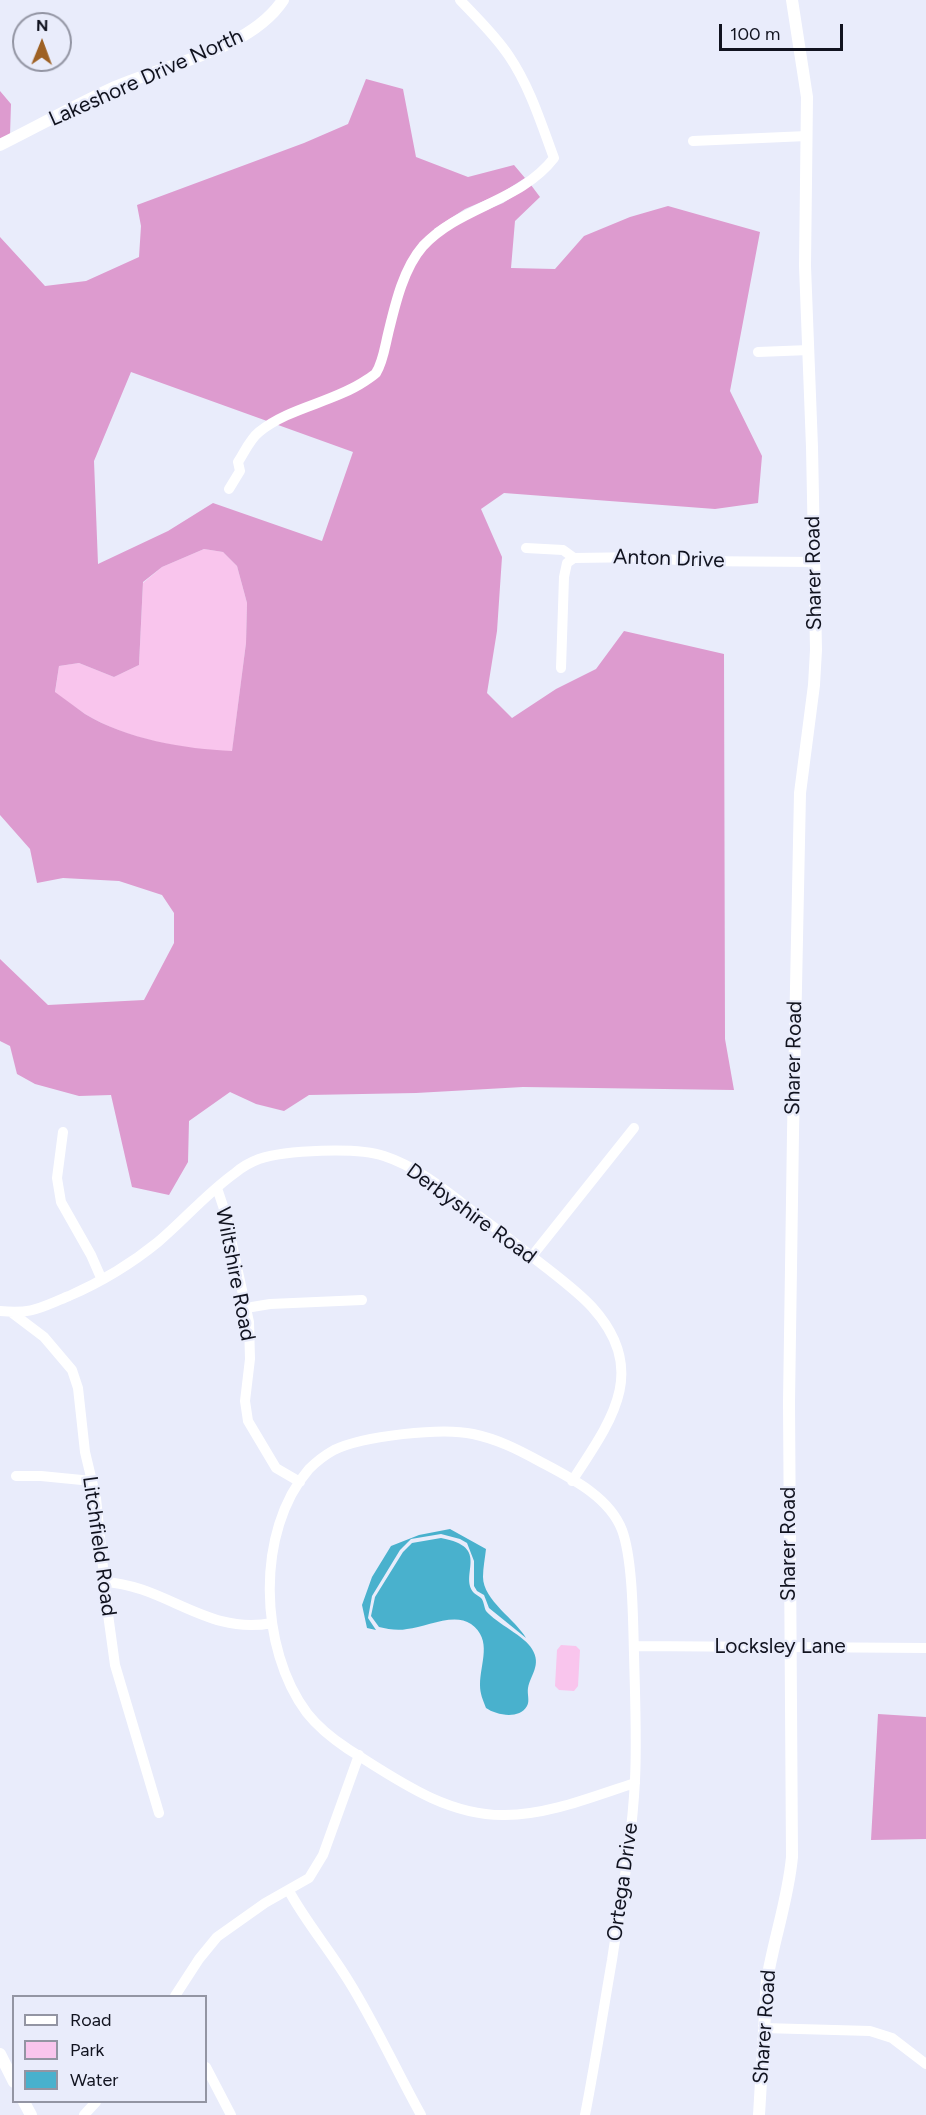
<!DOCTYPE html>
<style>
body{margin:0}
#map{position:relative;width:926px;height:2115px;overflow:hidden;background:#e9ecfb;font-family:Figtree,sans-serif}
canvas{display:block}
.legend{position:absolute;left:12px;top:1995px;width:195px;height:108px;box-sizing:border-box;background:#e9ecfb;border:2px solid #9395a3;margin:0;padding:8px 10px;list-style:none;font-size:18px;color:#11131f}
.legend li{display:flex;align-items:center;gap:12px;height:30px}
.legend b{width:30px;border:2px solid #9395a3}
.north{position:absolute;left:12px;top:12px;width:60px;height:60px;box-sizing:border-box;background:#e9ecfb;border:2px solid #9395a3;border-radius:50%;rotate:1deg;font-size:16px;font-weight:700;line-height:24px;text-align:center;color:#11131f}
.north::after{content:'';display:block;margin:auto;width:21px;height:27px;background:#9e6124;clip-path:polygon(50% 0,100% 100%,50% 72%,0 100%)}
.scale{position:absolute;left:719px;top:24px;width:124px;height:27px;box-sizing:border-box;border:3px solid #11131f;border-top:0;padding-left:8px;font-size:18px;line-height:21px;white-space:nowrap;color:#11131f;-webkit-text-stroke:4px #e9ecfb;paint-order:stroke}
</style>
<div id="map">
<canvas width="926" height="2115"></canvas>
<ul class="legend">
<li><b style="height:8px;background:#fff"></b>Road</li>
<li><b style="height:16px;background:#f9c5ed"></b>Park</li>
<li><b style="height:16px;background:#49b1cd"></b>Water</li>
</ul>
<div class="north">N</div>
<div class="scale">100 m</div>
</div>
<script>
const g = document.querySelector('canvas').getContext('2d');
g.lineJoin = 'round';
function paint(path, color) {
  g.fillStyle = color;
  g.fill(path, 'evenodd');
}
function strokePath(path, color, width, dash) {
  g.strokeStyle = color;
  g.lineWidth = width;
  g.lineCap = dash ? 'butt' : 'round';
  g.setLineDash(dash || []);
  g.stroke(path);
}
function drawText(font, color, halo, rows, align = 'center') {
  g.font = font + ' Figtree,sans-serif';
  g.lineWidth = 4.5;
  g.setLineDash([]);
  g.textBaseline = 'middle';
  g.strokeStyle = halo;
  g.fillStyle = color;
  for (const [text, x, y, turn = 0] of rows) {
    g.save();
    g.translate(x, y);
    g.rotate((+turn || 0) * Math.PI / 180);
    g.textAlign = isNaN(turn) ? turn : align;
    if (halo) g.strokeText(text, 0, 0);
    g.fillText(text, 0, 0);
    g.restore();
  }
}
paint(new Path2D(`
 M204,549l19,3 14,14 10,37 -1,40 -14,109c-48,-3 -104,-12 -147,-38 -10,-7 -20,-14 -30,-21l4,-27 20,-3 35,14 25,-12 4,-82 19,-16z
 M561,1645l15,1 4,4 -2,36 -4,5 -15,-1 -4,-4 2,-36z`), '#f9c5ed');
paint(new Path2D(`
 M366,79l37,10 13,68 52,20 46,-12 11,13 -25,16 -35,15 -31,20 3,8 31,-19 35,-15 28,-18 9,12 -25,24 -4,47 44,1 29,-33 46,-19 38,-11 92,26 -30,159 32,65 -4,47 -43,6 -211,-16 -23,16 21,48 -5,74 -10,62 25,25 44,-29 40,-20 28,-38 100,23 1,385 9,51 -211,-3 -107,6 -107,2 -25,16 -28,-7 -26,-12 -41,29 -1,41 -19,33 -37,-8 -21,-92 -32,1 -44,-12 -18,-10 -7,-28 -10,-5v-82l48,46 96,-5 30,-57v-30l-12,-18 -43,-14 -56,-3 -26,5 -7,-34 -30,-34v-578l45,49 41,-5 53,-24 2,-31 -4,-21 167,-62 44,-19zM131,372l222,80 -31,89 -109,-38 -45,28 -70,33 -4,-103zM204,549l19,3 14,14 10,37 -1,40 -14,108c-47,-2 -106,-12 -147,-37 -10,-7 -20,-15 -30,-22l4,-26 20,-3 35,14 25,-12 4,-83 19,-15z
 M0,91l11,13 -1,31 -10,5z
 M878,1714l48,3v122l-55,1z`), '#dd9bcf');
paint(new Path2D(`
 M450,1529l36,20c-1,9 -3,19 -3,28 0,23 33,43 43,61l-37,-30 -5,-13 -7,-4 -3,-5v-25l-7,-18 -7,-4 -19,-5 -30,5 -11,11 -28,46 -4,22 8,12 -9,-2 -5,-23 10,-28 19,-31 28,-11z
 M441,1538c51,9 17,37 33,55 2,2 5,3 7,5 3,3 3,9 5,13 10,12 40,26 46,38 10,16 -2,26 -4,39 -1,6 2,13 -1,18 -8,14 -31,9 -41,2 -3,-8 -6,-14 -6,-23 0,-22 13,-45 -9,-61 -17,-12 -45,3 -64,5 -10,2 -19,0 -28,-2l-8,-11 4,-19 28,-45 9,-9z`), '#49b1cd');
strokePath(new Path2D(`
 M693,141l114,-5
 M758,352l51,-2
 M229,489l11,-18 -2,-9c6,-9 12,-23 21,-30 31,-25 73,-29 106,-51 3,-2 8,-5 11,-8 7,-11 9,-27 12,-39 7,-29 15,-65 35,-88 37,-40 97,-44 131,-88 -13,-35 -24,-71 -45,-102 -14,-21 -32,-38 -49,-56
 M526,548l37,2 11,8 72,-1 42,4 127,1
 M561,668l3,-91 3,-14 7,-5
 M63,1132l-6,46 4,24 30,53 11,25
 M217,1188l8,24 24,110 1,37 -5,42 3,20 28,47 24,14
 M532,1256l102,-128
 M246,1308l24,-4 92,-4
 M0,1311c33,3 39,-3 69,-15 32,-14 62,-32 89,-54 26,-22 49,-49 77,-69 7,-6 16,-11 24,-14 26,-9 99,-12 125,-3 37,12 69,41 99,63 22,16 43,33 65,50 15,12 31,24 44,38 58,64 19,114 -20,174
 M11,1312l33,25 28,33 6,18 7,64 11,46 11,109 8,58 44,148
 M16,1476h25l51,5
 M104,1582c62,3 103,54 168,41
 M634,1646l292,2
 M289,1891c17,31 40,58 59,89 27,43 48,90 73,135
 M175,1996l24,-37 18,-22 48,-34 44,-25 14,-23 36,-100
 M763,2028l107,3 22,7 34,26
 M206,2067l25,48
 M84,2115l12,-13
 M585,2115c10,-51 18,-103 27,-155 9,-60 20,-119 23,-180 2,-41 0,-84 -1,-126 -1,-33 -1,-94 -12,-124 -13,-34 -53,-53 -83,-69 -22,-12 -42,-22 -66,-27 -31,-7 -110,2 -139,16 -9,5 -18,12 -25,19 -54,62 -50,180 -2,244 11,14 26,26 41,36 48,30 98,67 157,66 44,0 89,-19 130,-32`), '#fff', 10);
strokePath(new Path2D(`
 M0,145c38,-19 76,-40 115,-58 53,-23 136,-38 168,-87
 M0,2054l14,28
 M24,2102l7,13
 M759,2115l8,-135c7,-42 21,-80 25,-123l-3,-455 4,-269 7,-340 14,-108 2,-35 -4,-203 -7,-181 2,-169 -15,-97`), '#fff', 12);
drawText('21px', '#11131f', '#e9ecfb', [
 ["Lakeshore Drive North",146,78,-24],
 ["Anton Drive",669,559,2],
 ["Sharer Road",814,573,-91],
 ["Sharer Road",794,1058,-89],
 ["Derbyshire Road",471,1214,36],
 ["Wiltshire Road",235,1274,79],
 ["Sharer Road",789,1544,-90],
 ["Litchfield Road",99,1546,82],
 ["Locksley Lane",780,1647],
 ["Ortega Drive",623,1882,-82],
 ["Sharer Road",765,2027,-86]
]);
</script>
